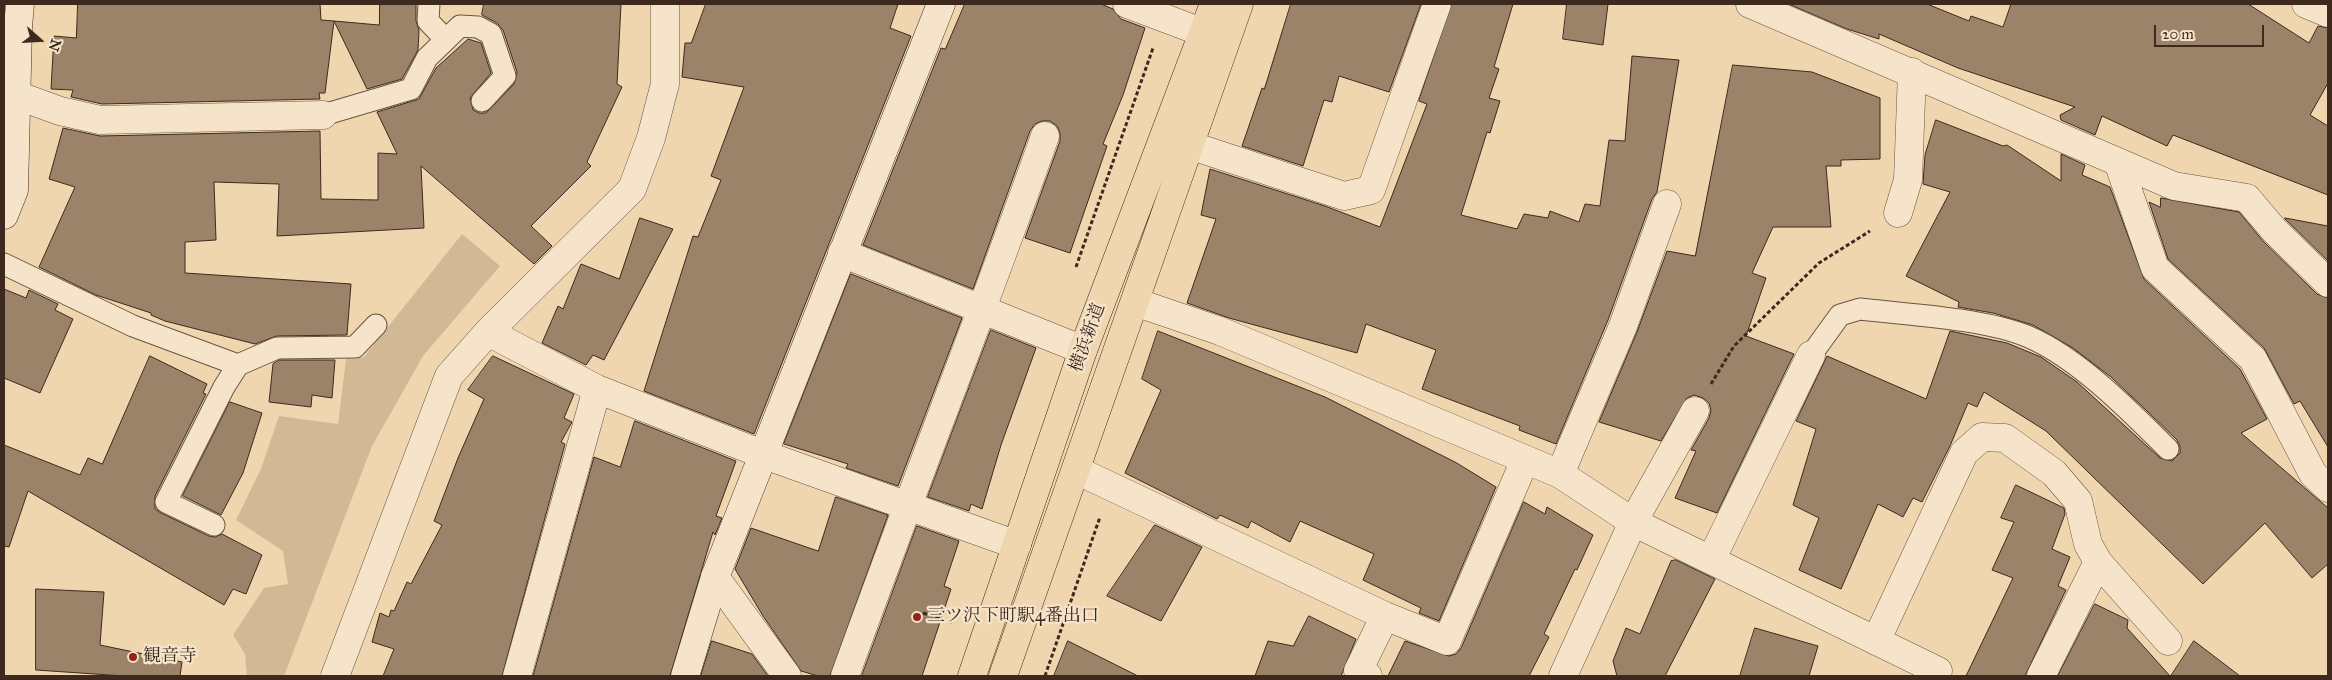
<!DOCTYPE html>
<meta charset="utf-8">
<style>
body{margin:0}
#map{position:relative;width:2332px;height:680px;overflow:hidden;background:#f0d6ae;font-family:"IM FELL Great Primer",serif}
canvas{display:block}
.frame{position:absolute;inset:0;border:5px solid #3d291e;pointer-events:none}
.north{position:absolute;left:15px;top:15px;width:50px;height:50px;-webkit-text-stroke:4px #f5e4ca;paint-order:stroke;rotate:109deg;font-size:14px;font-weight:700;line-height:20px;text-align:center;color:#3d291e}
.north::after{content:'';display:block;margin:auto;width:18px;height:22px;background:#3d291e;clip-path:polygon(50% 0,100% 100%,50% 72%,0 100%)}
.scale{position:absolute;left:2154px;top:25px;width:110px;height:22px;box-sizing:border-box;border:2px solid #3d291e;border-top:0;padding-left:6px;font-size:15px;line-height:18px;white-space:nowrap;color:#3d291e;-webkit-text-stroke:4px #f5e4ca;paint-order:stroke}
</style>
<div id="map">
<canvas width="2332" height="680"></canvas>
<div class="frame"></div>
<div class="north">N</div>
<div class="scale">20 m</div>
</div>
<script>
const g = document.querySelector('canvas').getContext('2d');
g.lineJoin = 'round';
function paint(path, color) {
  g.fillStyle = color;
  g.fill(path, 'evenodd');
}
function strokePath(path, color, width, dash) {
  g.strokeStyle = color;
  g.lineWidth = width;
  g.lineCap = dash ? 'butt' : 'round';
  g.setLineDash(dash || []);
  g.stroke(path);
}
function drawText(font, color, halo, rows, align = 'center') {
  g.font = font + ' "IM FELL Great Primer","Noto Serif JP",serif';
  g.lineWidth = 4.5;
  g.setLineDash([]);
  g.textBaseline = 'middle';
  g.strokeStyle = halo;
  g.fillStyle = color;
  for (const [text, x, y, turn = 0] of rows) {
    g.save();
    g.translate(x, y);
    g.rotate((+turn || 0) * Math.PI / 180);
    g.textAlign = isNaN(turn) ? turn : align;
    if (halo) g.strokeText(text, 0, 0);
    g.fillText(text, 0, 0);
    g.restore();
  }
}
paint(new Path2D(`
 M462,234l38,32 -77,90 -51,90 -88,230h-37l-2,-22 -12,-19 31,-47 24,-4 -5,-33 -47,-31 25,-51 18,-53 59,8 8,-65 18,-2z`), '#d2b996');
const building = new Path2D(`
 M78,4h242l1,16 13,1 -9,72h-6l1,6 -218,5 -31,-7 2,-7 -22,-1 3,-53 22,2z
 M380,4h36v17l3,9 -1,20 -16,29 -35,10 -33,-68 45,4z
 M484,4h137l-4,80 5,3 -35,75 4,4 -60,60 21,20 -18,18 -113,-98 3,62 -147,8 2,-52 -65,-2 2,58 -31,2v31l166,11 -4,51 -70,1 -22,8 -90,-23 -14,-6v-2l-55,-18 -57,-28 36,-80 -26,-8 14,-51 37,8 220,-5 1,68 57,1v-47l19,1 -20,-42 42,-13 17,-31 32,-29 13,4 10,30 -21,25 3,12 6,3h7l28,-29 3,-12 -14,-42 -6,-7 -15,-8z
 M706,4h192l-8,24 21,8 -157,398 -110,-43 49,-155 5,1 23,-57 -10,-4 33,-89 -62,-10 3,-34h6z
 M965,4h136l12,5 8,10 24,9 -22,67 -20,49 4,2 -37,107 -45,-15 35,-97v-8l-3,-7 -7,-5h-8l-7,3 -5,7 -57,158 -110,-44 78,-197 4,1z
 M1291,4h130l-32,88 -50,-16 -7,26 -8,-2 -21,66 -61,-20 20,-58 2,1z
 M1452,4h61l-19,63 5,2 -10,29 11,3 -10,32 -3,-1 -26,83 56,14 7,-15 24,4 2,-7 29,11 6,-18 15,2 9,-66 16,1 7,-85 47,4 -22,132 -5,7 -44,121 -52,124 -37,-14 1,-4 -98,-37 14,-39 -70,-26 -9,29 -128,-35 -42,-15 29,-84 -15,-4 9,-46 115,37 55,21 47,-123 -8,-3z
 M1567,4h41l-5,41 -40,-6z
 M1789,4h138l42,17 2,-5 32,11 8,-23h237l61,39 9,-17 10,2v55l-18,32 18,11v69l-155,-60 -6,11 -65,-30 -7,19 -34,-15 -1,-5 15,-8 -117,-39 -79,-34v5l-32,-10z
 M1733,65l79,7 68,26v61l-39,1v6h-15l5,61h-58l-21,46 14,5 -20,58 48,18 -77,159 -42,-15 21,-47 -5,-1 18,-32 2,-8 -2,-7 -6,-5 -9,-3 -7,3 -26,43 -62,-19 38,-90 30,-81 28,5z
 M1936,120l67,26 4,-1 54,36v-27l24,11 -3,10 28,12 34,92 96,90 27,50 -26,14 87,75v56l-16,14 -47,-55 -62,61 -157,-153 -62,-39 -7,15 -9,-4 -18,43 -28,56 -9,-4 -10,19 -25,-13 -37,85 -42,-19 20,-52 -26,-13 23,-76 -20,-8 31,-65 99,43 24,-68 57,12 34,14 36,25 83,76 12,3 8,-8v-7l-3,-6 -31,-30 -35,-33 -38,-29 -40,-23 -40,-12 -35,-6 1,-5 -53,-26 44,-84 -27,-8 2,-29z
 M2161,198l78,14 24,29 54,53 11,4v149l-28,-46 -6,3 -30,-56 -96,-89 -19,-57 11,5z
 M640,218l33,11 -69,131 -11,-5 -7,10 -44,-22 16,-37 5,3 18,-45 38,15z
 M2285,218l43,8v35l-43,-42z
 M851,274l111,44 -64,168 -52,-18 2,-4 -64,-20z
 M4,289l22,9 3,-8 29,14 -3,6 18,9 -33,74 -36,-15z
 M991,330l45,18 -35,97 -19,64 -11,-5 -2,7 -41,-14z
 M1158,331l167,66 130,65 41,25 -57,134 -20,-8 2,-5 -58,-28 11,-26 -74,-33 -10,21 -39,-21 -3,7 -28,-13 -3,4 -92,-46 36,-83 -19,-11z
 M150,356l57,28 -4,9 3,1 -51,102v13l6,4 48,23 6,1 7,-3 40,21 -16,39 -13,-5 -9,16 -196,-114 -19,56 -5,-1v-101l76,30 8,-17 14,6z
 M493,356l81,38 -10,24 8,4 -11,20 4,2 -63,232h-119l11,-27 -22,-7 8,-29 9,4 2,-7 3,1 13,-29 4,2 31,-59 -8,-4 24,-63 26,-59 -16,-9z
 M280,360h55l-3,38 -20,-3 -1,12 -42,-5 4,-38z
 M230,402l32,11 -19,60 -22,42 -38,-19z
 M635,421l101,40 -20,55 6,2 -7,17 -2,-3 -43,144h-137l61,-219 26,10z
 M2016,485l48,23 1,6 -13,35 18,8 -12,29 8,4 -41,86h-59l47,-98 -21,-8 22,-48 -13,-4z
 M836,497l52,18 -58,161h-12l-17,-5 -38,-55 -28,-47 16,-41 67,23z
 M1524,502l21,12 2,-7 46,28 -16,35 -2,-1 -31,65 5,3 -20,39h-141l17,-35 44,15 7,-2 5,-6z
 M1155,525l47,22 -41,74 -54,-25z
 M917,526l42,15 -15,45 7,3 -29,87h-60z
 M1676,560l39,19 -50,97h-48l-4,-15 13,-33 14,6 31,-73z
 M36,589l68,3 -4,53 82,17 -2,14h-56l-88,-6z
 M2095,604l33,16 -1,8 43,48h-112z
 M1309,616l47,23 -15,37h-86l13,-35 25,5z
 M1755,628l63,18 -9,30h-69z
 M712,641l40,13 16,22h-67z
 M1068,641l70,35h-84z
 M2194,641l46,35h-69z`);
paint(building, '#9a8369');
strokePath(building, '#3d291e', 1);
const lane = new Path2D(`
 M429,4l-1,17 18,19
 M323,115l88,-26 16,-31 33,-32 18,1 13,7 14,42 -23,25
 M4,264l129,62 105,39 39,-17 78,-1 21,-22
 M1811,355l29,-40 20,-6c50,6 123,9 169,28 49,21 102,75 139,112
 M214,525l-48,-23 58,-115 14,-22`);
const street = new Path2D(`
 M1127,4l77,29
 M1750,4l424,182 73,12 27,32 54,53
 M2306,4l22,9
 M16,95l44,16 40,9 223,-5
 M1189,145l155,51 27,-6 66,-186
 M2118,162l37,106 98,91 60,115 15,14
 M1898,213l10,-33 4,-108
 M842,253l241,97
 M1135,302l85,29 340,143 73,48 305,149
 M488,332l109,57 165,65 255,91
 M1076,470l309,146 62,25 78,-181
 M1560,474l63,-148 44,-122
 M1711,560l100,-205
 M715,577l72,99
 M1876,641l88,-188 18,-16 23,1 49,35 24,28 10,43 10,18 70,79
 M335,676l114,-300 39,-44 144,-143 19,-51 14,-54v-80
 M517,676l80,-287
 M845,676c65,-181 136,-359 200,-540
 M1368,676l-10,-5 27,-55
 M1563,676l70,-154 62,-111
 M2041,676l57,-114`);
const secondary = new Path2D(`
 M4,215l10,-25 4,-163 2,-23
 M685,676l30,-99 226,-573`);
const highway = new Path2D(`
 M972,676l111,-326 131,-346
 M1003,676l236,-672`);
strokePath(lane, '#6a5442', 23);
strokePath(street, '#6a5442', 29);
strokePath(secondary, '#3d291e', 29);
strokePath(highway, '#3d291e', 29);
strokePath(new Path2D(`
 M1076,267l77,-219
 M1711,384l23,-38 85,-83 51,-32
 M923,613l31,10
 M1045,676l55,-159`), '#3d291e', 3, [4, 2.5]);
strokePath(lane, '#f5e4ca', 21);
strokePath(street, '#f5e4ca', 28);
strokePath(secondary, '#f5e4ca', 28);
strokePath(highway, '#f0d6ae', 28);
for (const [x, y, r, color] of [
 [917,617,5,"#8f2418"],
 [133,657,5,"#8f2418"]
]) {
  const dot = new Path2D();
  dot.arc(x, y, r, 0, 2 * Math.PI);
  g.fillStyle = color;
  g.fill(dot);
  strokePath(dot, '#f5e4ca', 2);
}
drawText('18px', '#3d291e', '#f5e4ca', [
 ["横浜新道",1088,338,-70]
]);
drawText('18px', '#3d291e', '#f5e4ca', [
 ["三ツ沢下町駅4番出口",927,617],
 ["観音寺",143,657]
], 'left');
</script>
